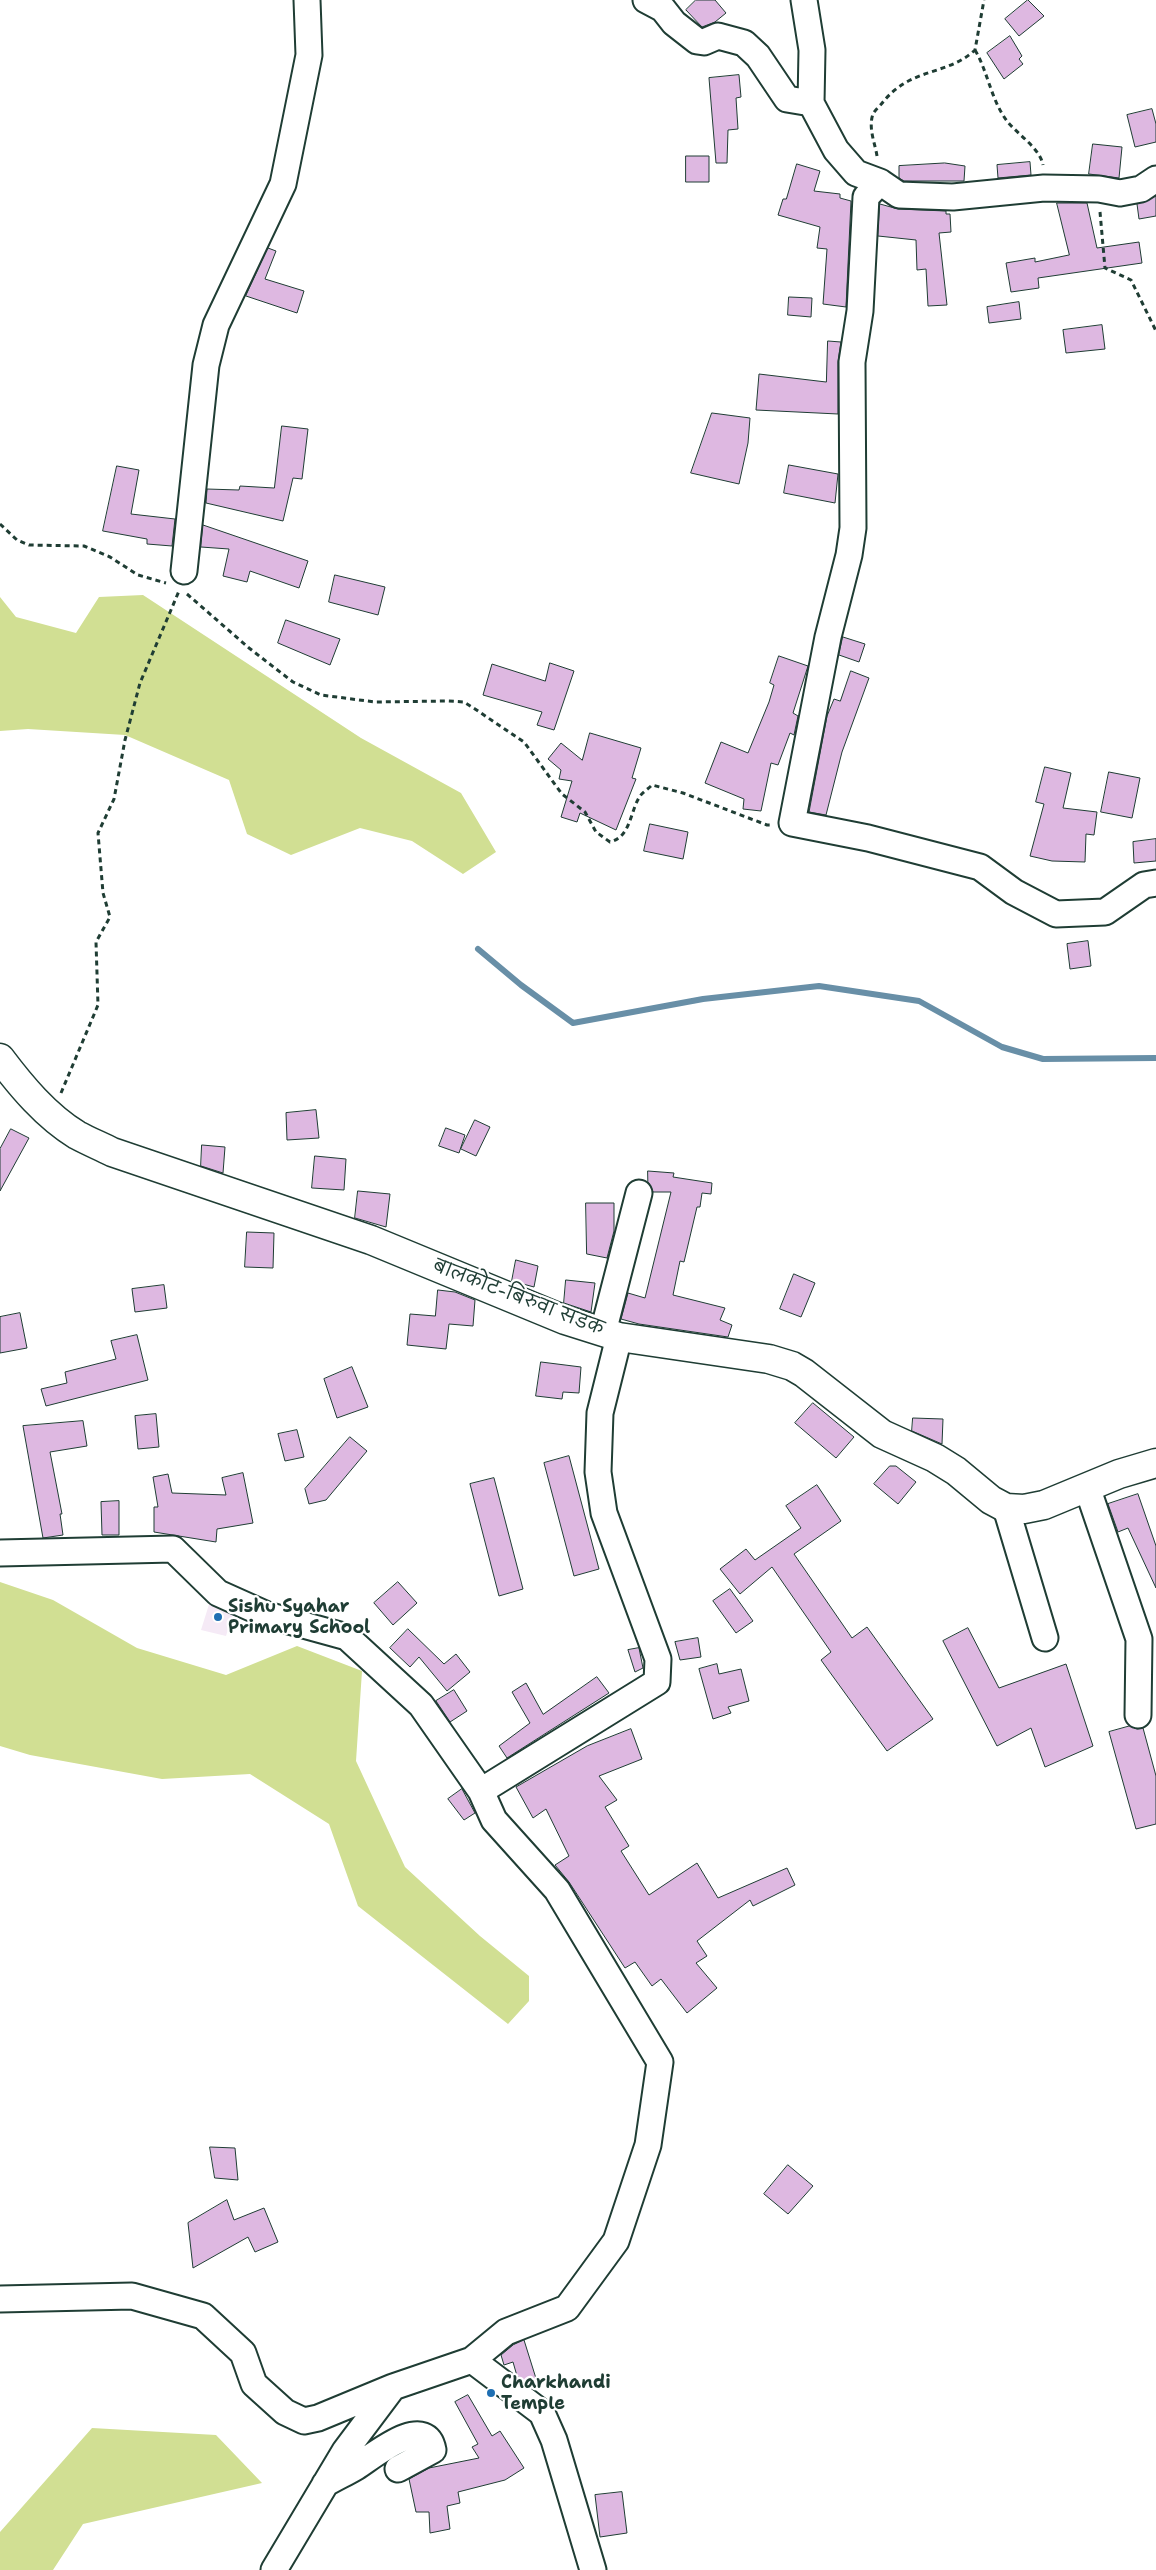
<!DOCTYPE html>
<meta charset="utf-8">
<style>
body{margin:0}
canvas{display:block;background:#fff}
</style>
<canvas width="1156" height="2570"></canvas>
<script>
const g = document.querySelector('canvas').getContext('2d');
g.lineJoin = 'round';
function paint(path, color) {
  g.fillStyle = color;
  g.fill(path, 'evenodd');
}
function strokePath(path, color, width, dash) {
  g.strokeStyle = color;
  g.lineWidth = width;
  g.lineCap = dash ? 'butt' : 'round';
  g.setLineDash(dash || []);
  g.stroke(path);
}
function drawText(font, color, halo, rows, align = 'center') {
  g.font = font + ' "Shantell Sans","Playpen Sans Deva",sans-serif';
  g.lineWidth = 4.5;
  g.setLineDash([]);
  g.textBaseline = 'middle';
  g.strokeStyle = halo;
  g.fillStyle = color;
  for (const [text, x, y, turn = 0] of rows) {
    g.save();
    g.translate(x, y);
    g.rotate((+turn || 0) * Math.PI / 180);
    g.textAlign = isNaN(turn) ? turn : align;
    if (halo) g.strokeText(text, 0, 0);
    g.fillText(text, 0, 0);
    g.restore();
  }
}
paint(new Path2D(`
 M211,1598l25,6 -10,32 -25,-6z`), '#f5eaf6');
paint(new Path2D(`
 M143,595l218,143 100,55 35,59 -33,22 -51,-33 -52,-13 -69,27 -44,-21 -18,-54 -104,-45 -97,-6 -28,2v-134l16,20 60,16 23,-36z
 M0,1582l53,18 84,48 89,27 71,-29 65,25 -6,90 49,106 75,69 49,40v25l-21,23 -150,-118 -29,-82 -79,-50 -88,5 -132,-24 -30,-9z
 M92,2428l124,7 46,48 -179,41 -30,46h-53v-38z`), '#d1df93');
strokePath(new Path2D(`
 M478,949l43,36 52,38 130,-24 116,-13 100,15 83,46 41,12 113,-1`), '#688fa7', 6);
const building = new Path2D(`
 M696,0h19l11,13 -11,9 -13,5 -16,-17z
 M1028,0l16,16 -25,20 -14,-17z
 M1010,36l12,20 -3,3 4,5 -19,15 -17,-26z
 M739,75l2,22 -5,1 2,31 -10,1 -1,33h-11l-7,-85z
 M1152,109l4,15v18l-21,5 -8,-32z
 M1093,144l29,3 -3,31 -30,-4z
 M686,156h23v26h-23z
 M1030,162l1,13 -33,3 -1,-13z
 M945,163l20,3 -1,15h-60l-5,-3v-12z
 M797,164l23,7 -6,20 26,3v4l11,3 -5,106 -23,-3 4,-55 -10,-1 3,-21 -42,-12 5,-16h3z
 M1156,196v20l-17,3 -2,-15z
 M1057,203h30l10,45 42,-6 3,21 -104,15 1,10 -28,4 -5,-29 29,-5v4l34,-7z
 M880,204l18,5 48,2v3h4l1,18 -12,1 8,72 -19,1 -2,-37 -9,1 -1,-30 -38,-4z
 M268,248l8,3 -11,28 39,12 -7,22 -51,-17z
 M789,297l23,1 -1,19 -23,-2z
 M1019,302l2,17 -32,4 -2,-16z
 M1102,325l3,24 -39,4 -3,-23z
 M828,341l13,1 -3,20v52l-82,-4 3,-36 67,8z
 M712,413l38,5 -2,25 -9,41 -48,-11z
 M282,426l26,3 -6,50 -9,-1 -10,43 -77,-18 1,-14 32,1 1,-4 34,2z
 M789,465l49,9 -3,29 -51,-10z
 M117,466l22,4 -8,44 44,5 -3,27 -25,-2v-5l-44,-8z
 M203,525l105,36 -9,27 -49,-17 -3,11 -24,-6 6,-27 -28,-2z
 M335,575l50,12 -7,28 -49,-13z
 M286,620l54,19 -10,26 -52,-22z
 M843,637l22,7 -6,18 -20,-7z
 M779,656l29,10 -15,47 5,3 -4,19 -4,-2 -12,32 -7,-2 -10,48 -18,-2 1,-10 -39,-16 16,-41 27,11 21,-51 5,-17 -4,-2z
 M550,663l24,8 -20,59 -17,-5 5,-13 -59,-17 9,-31 53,17z
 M851,671l18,7 -27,74 -16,63 -17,-3 18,-96 7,-17 6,2z
 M590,733l51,15 -9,30 4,1 -20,51 -36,-17 -3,9 -16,-5 11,-36 -13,-2 2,-9 -13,-11 13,-16 21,17z
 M1045,767l26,6 -8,35 34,4 -3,23 -8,-1 -1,28 -33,-1 -22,-5 14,-52 -8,-2z
 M1109,772l31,6 -8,40 -31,-6z
 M650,824l38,8 -5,27 -39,-8z
 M1156,839v22l-22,2 -1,-21z
 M1088,941l3,25 -21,3 -3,-25z
 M316,1110l3,28 -32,2 -1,-27z
 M475,1120l15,7 -14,29 -15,-7z
 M446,1128l19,7 -6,18 -20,-7z
 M11,1129l18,9 -29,53v-42z
 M202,1145l23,2 -2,26 -22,-7z
 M315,1156l31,3 -2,31 -32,-2z
 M648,1171l26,2 -1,4 39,6 -1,11 -9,-1 -2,14h-3l-13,55 -4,-1 -7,34 52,13 -5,12 12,5 -4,12 -89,-13 -18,-5 7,-26 17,5 26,-106h-18l-5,-10z
 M358,1191l32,3 -4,33 -31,-9z
 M586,1203h28v28l-7,27 -20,-4z
 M247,1232l27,1 -1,35 -28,-1z
 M516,1260l22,6 -4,21 -22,-6z
 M794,1274l21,9 -14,34 -21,-8z
 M566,1280l29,3 -4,29 -27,-9z
 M164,1285l3,23 -32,4 -3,-23z
 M438,1290l17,2 20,8 -2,26 -24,-2 -3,25 -39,-4 3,-31 25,2z
 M20,1313l7,35 -27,5v-36z
 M137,1335l11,45 -102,26 -5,-17 26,-6 -2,-11 51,-13 -5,-18z
 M541,1362l40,5 -2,26 -16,-1 -1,7 -26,-3z
 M352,1367l16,40 -31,11 -13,-39z
 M813,1403l41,34 -18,21 -41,-35z
 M156,1414l3,33 -21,2 -3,-33z
 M913,1418l30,1 -1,25 -30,-13z
 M83,1421l4,25 -37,6 12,62h-2l3,21 -20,3 -20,-112z
 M297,1430l7,27 -19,4 -7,-27z
 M350,1437l17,14 -41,49 -17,4 -4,-15z
 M569,1456l30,113 -25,7 -30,-113z
 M890,1466h6l20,16 -18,22 -24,-20z
 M243,1473l10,50 -36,6 -1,13 -62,-10v-25h4l-5,-30 15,-3 4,19 54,2 -4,-17z
 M494,1478l29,111 -24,7 -29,-112z
 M817,1485l24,36 -47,33 58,84 15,-11 66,92 -46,32 -66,-91 10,-8 -59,-85 -32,27 -20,-25 26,-20 9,11 46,-32 -15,-22z
 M1138,1494l18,52v42l-28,-60 -10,4 -10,-28z
 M119,1501v34h-17l-1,-33z
 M398,1582l19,21 -24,22 -19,-22z
 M730,1589l23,32 -17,12 -23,-32z
 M968,1628l31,60 67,-24 27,82 -48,21 -14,-39 -34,18 -54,-105z
 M408,1629l36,35 12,-10 14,18 -23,19 -28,-34 -9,10 -20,-19z
 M698,1638l3,19 -21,3 -5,-18z
 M639,1648l4,20 -8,4 -7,-22z
 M717,1664l2,10 22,-5 8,32 -21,6 3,6 -18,6 -14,-50z
 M597,1677l12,16 -102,65 -8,-12 31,-23 -18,-31 14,-9 17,31z
 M454,1690l13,21 -17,11 -14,-21z
 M1130,1726l7,3 6,-1 13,48v48l-20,5 -27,-97z
 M631,1729l11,30 -43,17 18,24 -12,7 24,39 -8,5 28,44 48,-32 21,35 69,-30 8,17 -42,21 -3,-6 -53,41 10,15 -11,7 21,25 -30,25 -26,-34 -9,7 -17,-24 -10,6 -56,-86 -14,-17 14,-9 -23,-47 -13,9 -17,-31 71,-41z
 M462,1789l13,24 -11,7 -16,-21z
 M210,2147l25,1 3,32 -23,-2z
 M788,2165l25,21 -25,28 -24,-20z
 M227,2200l7,20 30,-12 14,34 -23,10 -7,-15 -55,31 -5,-45z
 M524,2340l15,48 -5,1 -17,-13 -4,-14 -9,3 -3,-10 12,-10z
 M468,2395l24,41 8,-5 24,37 -19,12 -47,12 2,11 -13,3 3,23 -20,4 -1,-21h-13l-7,-33 20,-11 50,-10 -7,-11 6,-3 -23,-42z
 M622,2492l5,41 -27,4 -5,-42z`);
paint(building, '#deb8e1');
strokePath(building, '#1f3d34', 1);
const minor = new Path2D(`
 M646,0l17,9 11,14 23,18 7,1 14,-6 26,7 14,13 29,43 24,4
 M804,0l8,50 -1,53 25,47 20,23 24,9 -14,15 -6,114 -8,51 1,166 -4,27 -21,82 -36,186 76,15 112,29 34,25 42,22 49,-2 39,-27 12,-2
 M880,182l19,13 54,2 91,-9 55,1 21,4 21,-4 15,-10
 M184,571l22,-206 10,-40 67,-141 26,-129 -2,-55
 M603,1332l36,-139
 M1087,1487l52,152 -1,76
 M1006,1508l39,130
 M0,1553l173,-4 45,44 49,22 80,22 74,68 60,86
 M0,2299l132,-3 71,20 40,37 11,31 31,28 19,9 14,-3 75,-31
 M472,2360l70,53 12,27 39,130
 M325,2484c10,-6 21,-11 31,-17 15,-9 70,-56 77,-17l-35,19
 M274,2570l71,-119 48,-64 79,-27 34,-28 61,-24 49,-67 32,-96 12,-83 -103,-172 -63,-70 -13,-29 176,-109 1,-23 -54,-146 -6,-41 2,-59 19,-76`);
const major = new Path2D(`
 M0,1058c21,28 46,58 77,77 11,6 23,11 35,17l259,88 194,80 38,12 16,5 150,22 23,7 12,7 78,61 53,24 21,13 35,29 15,8 18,1 20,-4 75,-31 37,-11`);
strokePath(minor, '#1f3d34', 29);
strokePath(major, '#1f3d34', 31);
strokePath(new Path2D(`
 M975,50c13,22 16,50 32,71 10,13 33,27 36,44
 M877,156c-2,-13 -9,-28 -4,-42 2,-4 7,-8 10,-12 28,-35 64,-26 92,-52l9,-50
 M1100,212l5,56 26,12 25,51
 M0,524l17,16 12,5 55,1 26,11 28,18 28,8
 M187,594l62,54 44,34 28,13 54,7 73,-1 16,1 11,7 49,33 38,52 23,18 11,20 14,10c21,-5 20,-31 30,-46 3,-4 8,-7 12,-11l31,8 84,32h5
 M61,1093l37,-88 -2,-63 14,-25 -7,-24 -5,-60 16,-34 11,-59 15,-57 39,-92`), '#1f3d34', 3, [5, 4]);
strokePath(minor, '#fff', 25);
strokePath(major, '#fff', 28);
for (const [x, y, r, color] of [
 [218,1617,5,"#1f6fb2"],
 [491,2393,5,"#1f6fb2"]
]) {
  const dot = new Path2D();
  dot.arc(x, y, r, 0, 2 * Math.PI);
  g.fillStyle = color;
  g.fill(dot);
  strokePath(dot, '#fff', 2);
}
drawText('18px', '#1f3d34', '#fff', [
 ["बालकोट-बिरुवा सडक",518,1298,21]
]);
drawText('bold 18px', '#1f3d34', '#fff', [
 ["Sishu Syahar",228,1607],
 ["Primary School",228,1628],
 ["Charkhandi",501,2383],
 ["Temple",501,2404]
], 'left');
</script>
